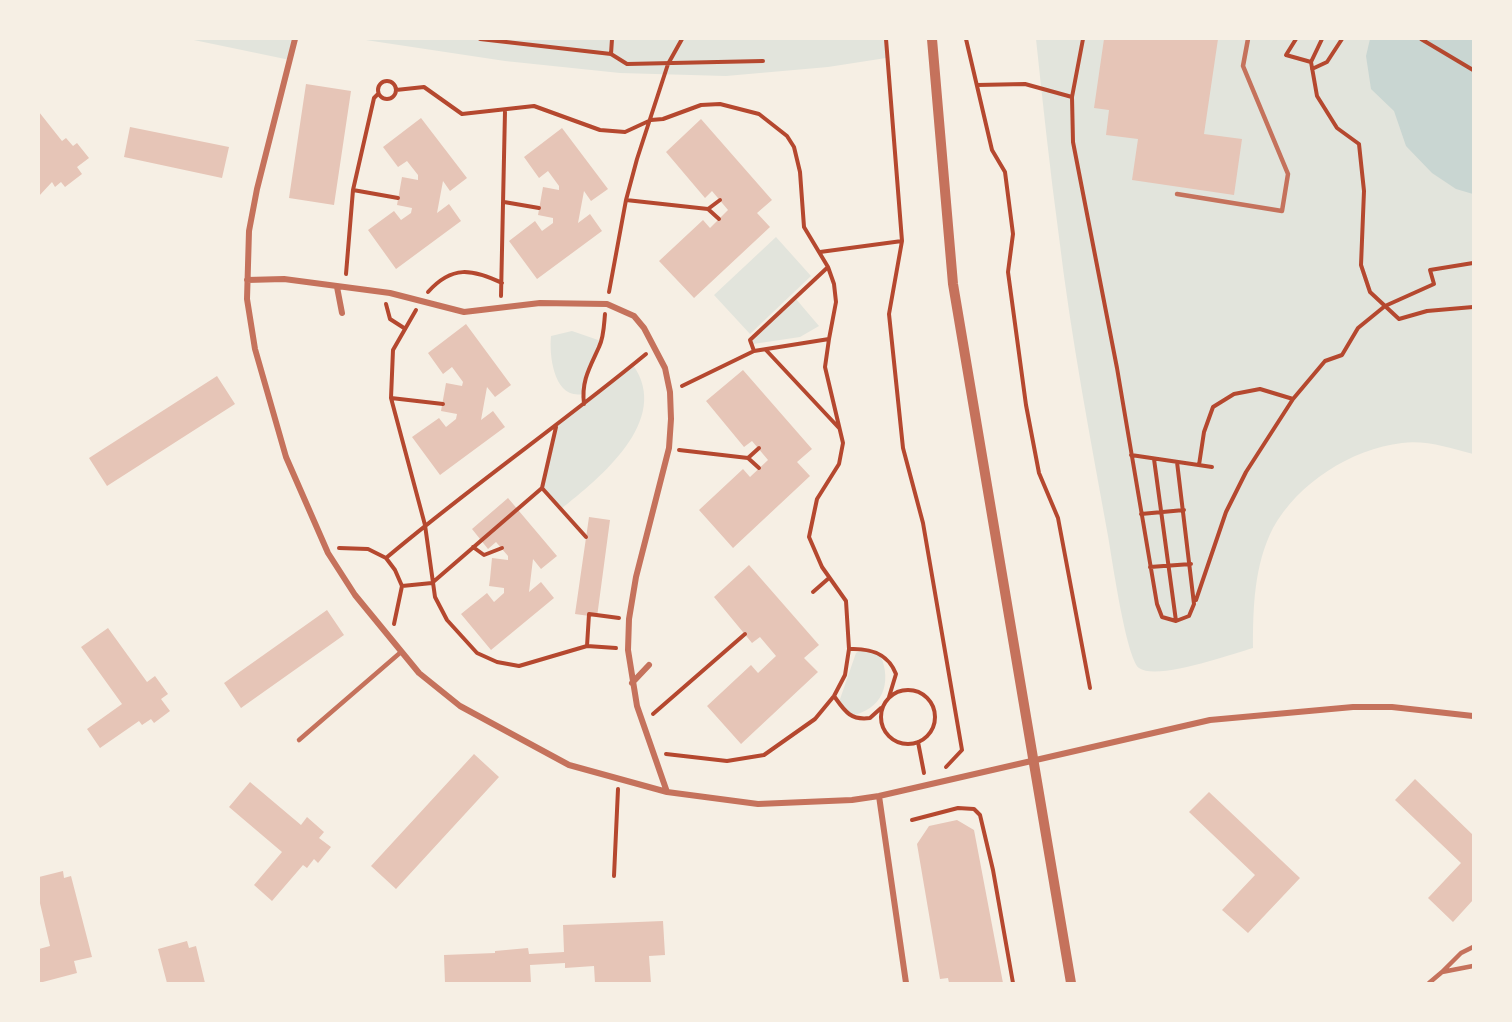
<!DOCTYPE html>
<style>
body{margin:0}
#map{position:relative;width:1512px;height:1022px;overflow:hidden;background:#f6efe4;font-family:Rubik,sans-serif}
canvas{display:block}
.frame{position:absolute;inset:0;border:40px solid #f6efe4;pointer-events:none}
</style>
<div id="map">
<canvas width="1512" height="1022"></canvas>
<div class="frame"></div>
</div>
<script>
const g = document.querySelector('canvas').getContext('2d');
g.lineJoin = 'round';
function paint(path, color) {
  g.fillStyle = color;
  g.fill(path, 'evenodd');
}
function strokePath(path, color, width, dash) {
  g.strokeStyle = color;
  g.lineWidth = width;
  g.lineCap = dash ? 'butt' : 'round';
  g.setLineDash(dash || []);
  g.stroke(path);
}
paint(new Path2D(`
 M189,39h107l-6,21z
 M359,39h526l1,19 -58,9 -102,9 -106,-3 -115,-12z
 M1036,39h437v415c-23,-6 -47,-14 -71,-11 -51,6 -104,40 -129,85 -19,37 -20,80 -20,120 -21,6 -96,33 -114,20 -13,-11 -27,-110 -31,-132 -18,-99 -37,-199 -49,-299 -9,-66 -16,-132 -23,-198z
 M776,237l35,39 -61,58 -36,-39z
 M796,299l23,27 -19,11 -47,7 -3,-4z
 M572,331l29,10 -9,17 -9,36c-29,6 -34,-38 -32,-58z
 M633,365c39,55 -33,113 -72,144l-19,-21 14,-62z
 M861,650l19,4c13,30 2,56 -30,62l-11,-14 17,-49z`), '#e2e4dc');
paint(new Path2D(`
 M1370,39h103v155l-17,-5 -24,-16 -26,-27 -12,-35 -23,-22 -5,-33z`), '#c9d6d2');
paint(new Path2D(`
 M1104,39h114l-14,95 38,5 -8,56 -102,-15 6,-41 -32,-4 3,-25 -15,-2z
 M306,84l45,7 -17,114 -45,-7z
 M39,112l23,29 4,-3 7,8 4,-3 12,15 -12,9 5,7 -17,13 -4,-5 -6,5 -3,-5 -13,14z
 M421,118l46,60 -17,13 -7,-10 -6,32 12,-9 12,17 -65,48 -28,-39 26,-19 7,9 10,-7 1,-5 -15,-3 5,-28 16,3v-5l-11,-14 -9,6 -15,-20z
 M701,119l71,81 -15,13 13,14 -76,71 -35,-37 44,-41 7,8 18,-18 -16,-19 -7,7 -39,-46z
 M130,127l99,20 -7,31 -98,-21z
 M562,128l46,61 -17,12 -7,-10 -6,32 12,-9 12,17 -65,48 -28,-38 26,-20 7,10 11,-8v-5l-15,-3 5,-28 16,3v-4l-11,-15 -9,7 -15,-21z
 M466,324l45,61 -16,12 -8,-10 -6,33 12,-9 12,16 -65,48 -28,-38 27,-19 7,9 10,-8 1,-5 -16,-3 5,-28 16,3 1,-4 -11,-15 -9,7 -15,-21z
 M743,370l69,79 -15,13 13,14 -77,72 -34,-38 44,-41 7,8 18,-17 -16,-19 -8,6 -38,-46z
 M217,376l18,28 -128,82 -18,-28z
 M508,498l49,58 -16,13 -8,-10 -4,33 12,-10 13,16 -63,52 -30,-36 26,-21 7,9 10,-9v-5l-15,-2 1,-7 2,-21 16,2v-4l-12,-14 -8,7 -16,-20z
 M589,517l21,3 -13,97 -22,-3z
 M749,565l70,80 -15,13 14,14 -77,72 -34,-38 44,-41 7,8 18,-17 -16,-19 -8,6 -38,-46z
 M327,610l17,25 -103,73 -17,-25z
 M108,628l39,54 8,-6 13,18 -7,5 9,12 -16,12 -3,-4 -9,6 -3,-4 -39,27 -13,-19 35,-25 -41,-57z
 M474,754l25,23 -103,112 -25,-23z
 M1415,779l58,56v65l-20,22 -25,-24 33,-35 -66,-63z
 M250,782l51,43 6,-8 17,15 -5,6 12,9 -13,16 -4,-4 -7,9 -4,-3 -31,36 -18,-16 28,-33 -53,-45z
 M1209,792l91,86 -52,55 -26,-23 33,-35 -66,-63z
 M957,820l17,10 29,153h-54l-1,-5 -8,1 -23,-135 12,-18z
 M63,871l1,7 7,-2 21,81 -18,4 3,12 -38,10v-34l11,-3 -11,-47v-22z
 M663,921l2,34 -16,1 2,27h-56l-1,-17 -29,2v-5l-35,2 1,18h-86l-1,-28 51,-2v-2l33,-3 1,6 35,-2 -1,-27z
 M187,941l2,7 7,-2 9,37h-38l-9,-34z`), '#e6c5b7');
strokePath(new Path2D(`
 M480,39l131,15 16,10 136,-3
 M886,39l16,202 -13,73 14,134 20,75 39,227 -16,17
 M966,39l26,111 13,22 8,62 -5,38 18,133 13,68 19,45 32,170
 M1083,39l-11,58 1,45 44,226 40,236 5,13 14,4 13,-5 5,-12 -17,-142
 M1296,39l-10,16 25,7
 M1322,39l-11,23 6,34 20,32 22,16 5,47 -3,74 9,27 29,27 28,-8 46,-4
 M1421,39l52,31
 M611,54l1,-15
 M1312,69l15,-7 15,-23
 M378 90a9 9 0 1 1 18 0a9 9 0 1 1-18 0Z
 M977,85l48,-1 47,13
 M396,90l28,-3 38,27 72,-8 66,24 25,2 26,-12 12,-1 38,-14 19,-1 39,10 28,22 7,11 6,25 4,55 24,40 6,17 2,18 -7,37 -75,12 -72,35
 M353,190l45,8
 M626,200l82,9 11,10
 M504,202l35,6
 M708,209l12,-9
 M820,252l82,-11
 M346,274l7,-84 21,-92 4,-4
 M428,292c24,-27 44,-23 74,-9
 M609,292l17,-92 11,-41 31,-95 14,-25
 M501,296l4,-185
 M386,304l4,15 14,9
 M416,310l-23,40 -2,48 34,127 10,72 12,23 30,33 20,9 22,4 68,-20 2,-32 30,4
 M766,350l73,78
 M754,351l-4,-11 78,-73
 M391,398l52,6
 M584,404c-3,-23 6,-37 15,-57 5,-10 5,-23 6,-33
 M679,450l69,8 11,10
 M1131,455l81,12
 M748,458l11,-10
 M1154,459l22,162
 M1199,465l5,-33 9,-25 21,-13 26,-5 33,10 32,-38 17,-6 16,-27 27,-22 49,-22 -4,-14 43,-7
 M542,488l14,-61
 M1141,514l43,-4
 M473,547l11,8 18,-7
 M339,548l29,1 18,9c84,-71 175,-134 260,-204
 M386,558l9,12 7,16 30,-3 110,-95 44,49
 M1150,567l41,-3
 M813,592l16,-14
 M1196,600l30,-88 20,-40 47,-73
 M394,624l8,-38
 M587,646l29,2
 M849,649c21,-1 39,4 47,25l-7,23
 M881 717a27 27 0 1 1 54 0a27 27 0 1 1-54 0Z
 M834,696c10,14 16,25 36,22l11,-10
 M653,714l92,-80
 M918,742l6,31
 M666,754l61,7 37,-6 51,-36 19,-23 11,-21 4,-26 -3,-48 -24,-34 -13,-30 8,-38 22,-35 4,-21 -18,-76 4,-28
 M912,820l46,-12 16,1 6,6 13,55 20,113
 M614,876l4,-87`), '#b5482f', 4);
strokePath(new Path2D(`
 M1177,194l105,17 6,-37 -45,-108 5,-27
 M299,740l102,-88
 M1473,947l-12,6 -19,19 31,-6
 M1429,983l13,-11`), '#c5725c', 4.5);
strokePath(new Path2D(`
 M295,39l-38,150 -8,42 -2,68 8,50 31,108 42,96 27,42 64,78 41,33 109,59 98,27 91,12 94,-4 27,-4 331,-76 143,-13h39l81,9
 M247,280l37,-1 106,14 74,19 76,-9 67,1 27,12 10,12 21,40 5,24 1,27 -2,29 -33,129 -7,42 -1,31 9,56 30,86
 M337,287l5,26
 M632,683l17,-18
 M879,796l27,187`), '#c5725c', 6);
strokePath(new Path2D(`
 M932,39l21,245 118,699`), '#c5725c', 10);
</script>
